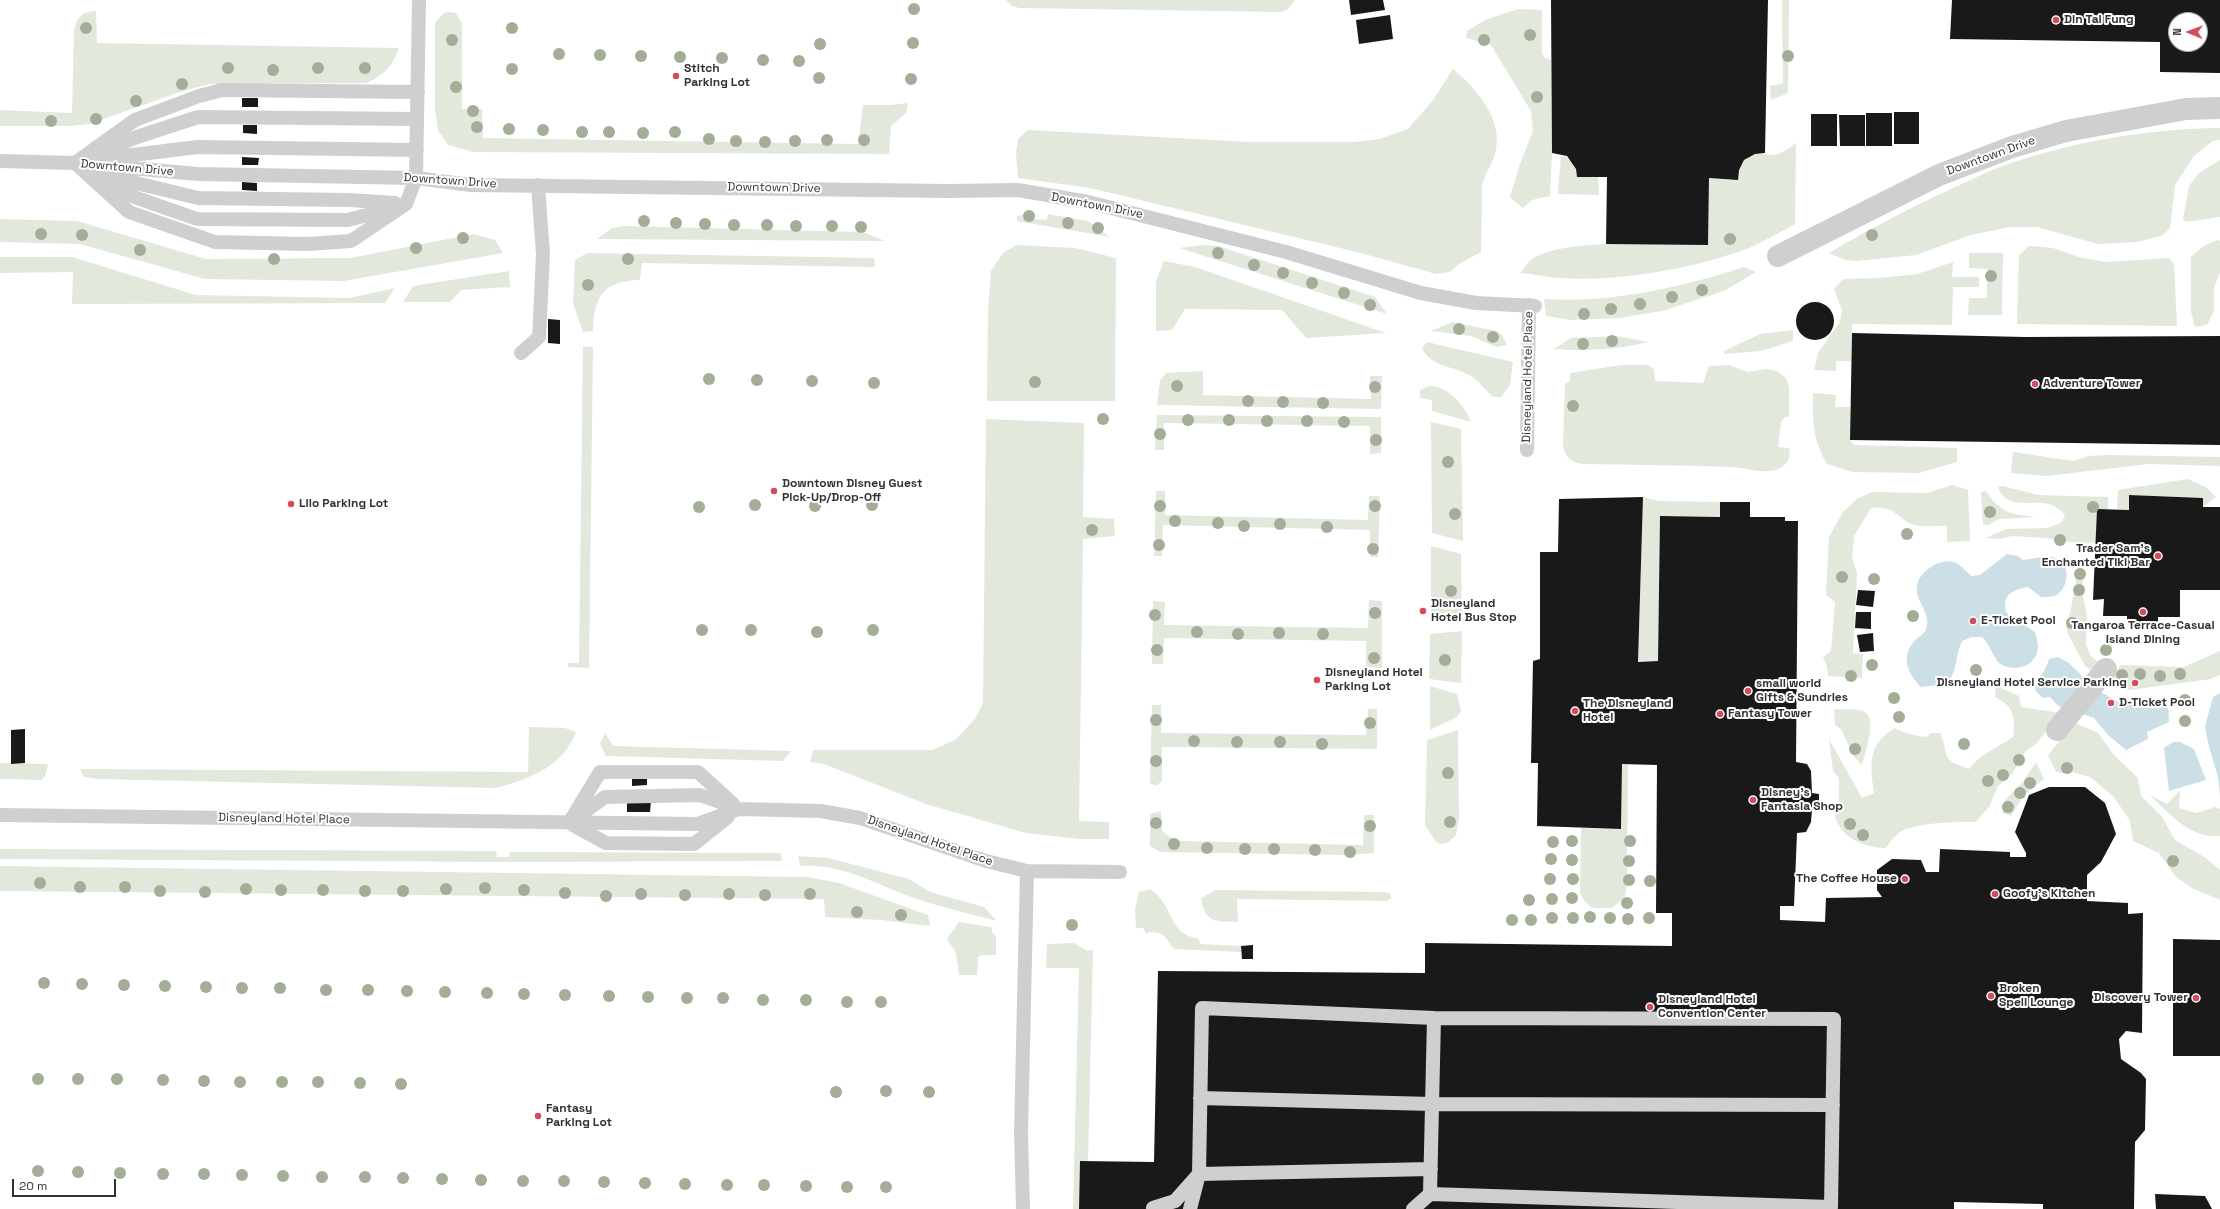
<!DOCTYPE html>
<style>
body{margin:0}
#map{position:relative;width:2220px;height:1209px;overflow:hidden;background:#fff;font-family:"Space Grotesk",sans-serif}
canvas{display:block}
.north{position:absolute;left:2168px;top:12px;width:40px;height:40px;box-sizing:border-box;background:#fff;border:1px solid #adadad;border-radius:50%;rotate:271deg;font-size:11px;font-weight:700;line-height:16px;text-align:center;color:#323232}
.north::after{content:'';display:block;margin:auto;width:14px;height:18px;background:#d24b5e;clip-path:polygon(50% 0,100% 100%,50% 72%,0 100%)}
.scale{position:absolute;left:12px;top:1179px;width:104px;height:18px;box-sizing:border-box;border:2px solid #323232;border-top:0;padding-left:5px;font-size:12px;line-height:14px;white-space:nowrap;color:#323232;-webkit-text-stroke:3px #fff;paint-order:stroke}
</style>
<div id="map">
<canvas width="2220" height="1209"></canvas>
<div class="north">N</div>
<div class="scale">20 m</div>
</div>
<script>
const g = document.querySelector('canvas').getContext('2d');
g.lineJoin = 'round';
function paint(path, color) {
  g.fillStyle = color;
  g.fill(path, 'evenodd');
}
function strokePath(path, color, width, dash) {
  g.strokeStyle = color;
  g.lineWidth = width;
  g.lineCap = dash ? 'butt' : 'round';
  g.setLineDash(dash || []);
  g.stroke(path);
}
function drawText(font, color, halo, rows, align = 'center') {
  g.font = font + ' "Space Grotesk",sans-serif';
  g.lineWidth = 4;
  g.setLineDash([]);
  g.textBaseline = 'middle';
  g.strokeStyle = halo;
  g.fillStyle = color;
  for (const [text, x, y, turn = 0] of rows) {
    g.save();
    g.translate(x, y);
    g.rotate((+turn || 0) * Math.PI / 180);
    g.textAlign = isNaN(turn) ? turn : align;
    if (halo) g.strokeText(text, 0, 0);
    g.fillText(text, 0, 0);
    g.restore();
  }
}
paint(new Path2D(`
 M1006,0h289l-7,9 -6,3 -263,-4 -7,-2z
 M1782,0h7l-1,93 -17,7 -1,-14 13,-3z
 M1518,9l24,1v43l3,5 6,1 1,94 -2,43 -18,4 -9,8 -13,-11 10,-33 13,-33 -2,-20 -40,-66 -25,-7 1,-7 18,-11z
 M96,11l1,32 302,5c-6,18 -16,28 -33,35l-156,1 -27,7 -94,33 -18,2h-71v-16l72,3 2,-83c4,-14 8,-18 22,-19z
 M450,12l6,1 6,10v86h20l1,29 375,6 5,-39h28l17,-2 -2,10 -15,13 -2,28 -416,-2 -25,-7 -10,-15 -3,-21v-86l9,-10z
 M1453,69c23,19 52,52 42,85 -3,11 -10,19 -13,31l-1,67 -22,12 -9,8 -14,2 -75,-21 -271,-65 -72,-10 -2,-24 2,-15 10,-9 223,12h103l25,-3 29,-10 25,-29z
 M2220,128v12l-7,1 -19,15 -19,29 -5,43 -7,7 -25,7 -40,2 -61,-17h-27l-39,8 -55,20 -60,6 -11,-1 -16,-7c40,-24 81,-45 124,-65 14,-6 29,-14 44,-20 71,-26 148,-39 223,-40z
 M1796,143l-1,81c-15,8 -31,17 -46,24 -56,21 -130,34 -190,30 -13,-1 -26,-4 -39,-5 4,-5 9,-13 15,-16 35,-19 130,-12 173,-12l1,-67 22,2c8,-7 9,-18 19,-24 9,-5 18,1 27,-2 7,-1 14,-8 19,-11z
 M1561,155c10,3 15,11 16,22h21l1,18 -41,-1z
 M2220,160v57l-34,5 -3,-3 6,-33 10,-13z
 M1026,214h9l-1,5 13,1 1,-6 40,7 22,16 -93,-16v-5z
 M0,219l77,2 129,38 144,-1 124,-24 21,6 8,13 -159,28 -139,-2 -125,-35 -80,-2z
 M624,226l239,6 22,9 -288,-2 15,-11z
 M2217,240l3,1v31l-6,16v23l-7,14 -12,2 -4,-15v-55l11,-10z
 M1016,245l59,3 41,10 -1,143h-128l1,-91 3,-39 12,-18z
 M1202,245l16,1 157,51 12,17 -208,-66z
 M2029,246l24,2 26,9 27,5 63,-4 5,6 3,62 -160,-2 2,-69z
 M587,253l287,5 1,9 -233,-4 -2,17c-37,1 -46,16 -47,51l-10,1 -10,-29 2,-43z
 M1969,253h34l-1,62h-34l1,-17h18v-29l-18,-1z
 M0,257h72l124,38 153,3 46,-10 -10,15 -313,1 1,-32 -73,1z
 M1164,261l31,6 191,66 -80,5 -24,-28 -97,-1 -13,21 -16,1v-50z
 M1953,262l-1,15h27v10h-26l-1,38 -100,-1 -1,37h-15v10l-22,-1 4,-17 22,-31 2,-12 -8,-21 9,-10 36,-1 38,-4z
 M1744,267l12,5 -32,19 -62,20 -43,7 -48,2 -25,-4 -2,-17c67,4 136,-11 200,-32z
 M509,271l1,16 -49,3 -11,12h-47l10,-16z
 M1452,322l44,9 6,4 5,10 -10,2 -26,-11 -40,-5z
 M1793,330v11l-32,10 -37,3v-3l36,-17z
 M1617,336l31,6c-31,8 -62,9 -94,7l17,-11z
 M1427,342l86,20 -3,23 -9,12h-8c-8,-8 -16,-18 -26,-23 -16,-8 -37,-8 -45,-26z
 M583,346l10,1 -4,321 -21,-1v-4h11z
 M1621,365h27l6,4 1,12 48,2 6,-17 20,-1 19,7 18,-3 11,2 9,7 3,9v30h-4l-4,5 -3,25 11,1c3,10 -3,19 -14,22 -13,4 -32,-3 -46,-3 -49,-2 -98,-2 -147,-3 -12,-2 -18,-8 -19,-20l2,-60 5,-3v-8z
 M1203,371v24l168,4 -1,-23h12l-1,33 -224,-4 3,-24 6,-8z
 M1429,386c20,0 35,19 42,36l-39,-11v-11l-12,-2v-8z
 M1813,393l23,2 -1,12h15v33l4,5 103,3v14l-38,11 -67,-1 -25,-8c-15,-26 -14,-41 -14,-71z
 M1157,415l224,2v36l-11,1v-28l-206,-3v27h-9z
 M986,419l98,4 -1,94 31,2 1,17 -32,3 -4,282 30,1v17h-30l-53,-6 -100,-29 -102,-40 -14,-2 3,-12h119l23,-10 20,-21 8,-16z
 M1431,422l30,7 2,112 -31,-8z
 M2013,452l61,9 14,-5 19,-1 113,2v9l-72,-2 -101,12 -36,-3z
 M2188,479l19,9 9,9 -13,10v-9l-74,-3v15l-12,-1 1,-19z
 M1952,485l16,5 2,51 -23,1v-16c-10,-1 -22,2 -31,-1 -17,-3 -20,-21 -45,-17l-17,28 -2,21 5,16 -4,80 10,1 -1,24 -34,-2 -1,-10 -4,-9 8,-6 4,-49 -9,-7 3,-58 14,-25 14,-13 15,-7 55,1z
 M2003,486l35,9 70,2v13h-11l-1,32 -14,2 -36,-6 -34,-2 -13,3 -14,-1 22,-9 41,-1 14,-6 3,-8c-3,-2 -7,-6 -11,-8 -19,-9 -47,7 -56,-19z
 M1156,491h9v24l203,5 1,-24h11l-2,61h-8v-27l-207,-5 -1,31h-8z
 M1986,491c15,23 27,24 52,26l-39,2 -10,6h-6l-2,-33z
 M1643,497l15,4 62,1v15l-60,-1 -2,145 -20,1z
 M1431,546l30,8 1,62 -31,7z
 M2078,570h6l-2,22 5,23 -1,29 4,11 10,9 -6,8 -9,-6 -18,-34 -1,-8 5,-15z
 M1369,600l13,1v67l-16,-1v-26l-202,-3 -1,26h-11l1,-63 12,1 -1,23 204,3z
 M1462,631l-1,52 -32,-4 1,-45z
 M2220,651v24l-9,4 -81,11 -22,-3 -1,-5 14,-17 63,2z
 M1430,686l27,8 4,17 -4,6 -27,13z
 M1996,686l23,10 2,11 39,6 -24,31 -10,7 -14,23 -14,12 -9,21 -13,15c-23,0 -48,0 -70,7 -9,3 -15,12 -20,19 -18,0 -41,-8 -49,-26 -3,-5 -2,-13 -3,-19l5,-2v-23l-6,-7 -4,-32 33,59 12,-5c-4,-29 -7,-48 21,-65 8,5 21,8 32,9l3,-4h10c11,25 -2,25 29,36 12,-16 28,-21 44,-32 3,-21 0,-31 -18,-40z
 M1152,705h9v28l205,2 2,-26h9v40l-215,-2v34l-6,5 -6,-3z
 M1834,709c9,1 23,-1 31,3 12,7 0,42 -3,53l-8,-8 -13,-28 -6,-4z
 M2075,723l23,10 16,22 24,23 3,18 21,21 13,23 31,18 14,12v30l-28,-12 -17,-12 -16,-23 -26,-12 -3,-20 -16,-24 -24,-20 -21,-6 -9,2 -4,-1 -8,-17z
 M529,727l36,1 11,4c-13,35 -47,47 -80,56l-398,-9 -14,-2 -4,-8 448,3z
 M1458,730l1,89 -3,16 -7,7 -7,2 -6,-2 -11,-17 2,-85z
 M605,733l8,13 178,5 -8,10 -177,-5 -6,-12z
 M2036,762l8,17 -20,16 -13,21 -8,-3 -1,-6 4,-8 16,-16z
 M0,763l48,1 -2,10 -4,6 -42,-1z
 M1622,764h6l-1,119 -2,14 -13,11h-20l-7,-6 -5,-9 1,-65 40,1z
 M2180,790l-1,18 18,5 18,-6 5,2v27c-30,3 -50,-22 -70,-41l17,9z
 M1161,811l1,20 9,7 10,3 182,4 1,-30h10v38l-29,2 -185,-3 -10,-6v-32z
 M0,849l496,2 1,6h12l1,-5 271,1 1,8 -274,1 -508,-3z
 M798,856l30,2 81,21 21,13 54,15 13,14c-26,-7 -52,-13 -77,-21 -41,-13 -74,-37 -120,-34z
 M0,866l808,11 31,6 89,32 2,11 -49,-6 -56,-3 -1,-18 -824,-8z
 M1150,889c25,17 17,45 49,50l1,5 41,2v6l-67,-3c-9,-11 -8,-17 -25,-17l-3,2 -3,-6h-7l-1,-19 4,-17z
 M1216,890l169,2 5,1 1,5 -4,3 -150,-2 1,23c-22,-1 -33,2 -37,-24z
 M959,922l32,5 2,7 3,2v19h-15l-3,3 -1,17h-18l-3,-22 -9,-14z
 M1074,943l13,8 6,-1 -5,211h-8l-1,48h-6l6,-241h-33l1,-24z`), '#e3e8dd');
paint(new Path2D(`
 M2007,554l11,2 5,4c11,-1 25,-6 35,-1 13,8 10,28 -1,36 -5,2 -11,2 -16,2l-13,-10c-16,3 -26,8 -22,25l29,20c1,4 2,8 3,12 1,22 -23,30 -39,19 -4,-3 -10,-20 -17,-26h-10l-10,4c-7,16 -4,26 -14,43l-27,3c-12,-12 -20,-27 -9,-43 4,-7 14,-9 15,-18 3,-16 -15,-27 -9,-44 4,-13 27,-27 40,-18 4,3 9,8 13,12l9,-1z
 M2058,657l11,6 25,25 24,14 18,-4 27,1 5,5 1,18 -22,10 1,7 -22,11 -18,-15 -14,-17 -36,-12 -8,-9 -7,1 -8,-8c3,-12 11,-19 14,-31z
 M2220,693v104l-2,-20 -10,-34 -3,-17 8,-29z
 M2173,742h7l14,7 12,31 -37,11 -5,-43z`), '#ccdee6');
paint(new Path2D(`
 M1349,0h34l2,10 -34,5z
 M1551,0h217l-3,153 -10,1 -11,6 -5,10 -1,10 -29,-2 -1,67 -102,-1 1,-67h-30l-1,-8 -9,-13 -15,-3z
 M1952,0h268v73l-60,-1v-30l-210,-3zM2176,20h24v24h-24z
 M1390,15l3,24 -34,5 -3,-24z
 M242,98h16v9h-16z
 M1894,112h25v32h-25z
 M1866,113h26v33h-26z
 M1811,114h26v32h-26z
 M1839,115h26v31h-25z
 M243,125h14v9l-14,-1z
 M242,157l17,1 -1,7h-16z
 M242,182l15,1v8l-15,-1z
 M1796 321a19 19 0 1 1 38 0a19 19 0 1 1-38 0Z
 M548,319l12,1v24l-12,-1z
 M1852,333l173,4 195,-1v109l-370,-5z
 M2129,495l74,3v9h17v83h-40v27h-22v4l-16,5 -15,-6v-4h-24l1,-17 -11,1 4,-91 32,1z
 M1643,497l-5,165 20,-1 2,-145 60,1v-15h30v15h35v4h13l-2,241 11,2 4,7 1,22 7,1v16h-7l-1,12 -5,10 -9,1 -3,73h-14v14l45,2 1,-24 56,-1 -5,-7v-20l15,-11 29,1 5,12h13l1,-23 70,3v5h16v-4l-11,-21 14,-37 20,-8h36l20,16 11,31 -15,28 -14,13v26l41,2v11l15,-1 -1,120 -16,-2 -7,8 2,20 20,14 5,6 -1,51 -10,12 -1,67h-91v-5l-89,-2v7h-875l1,-48 74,1 4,-191 267,2v-30l247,3v-33h-16l1,-148 -35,-1 -1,65 -84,-3 1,-63h-7l2,-102 7,-2v-107h18l1,-53z
 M1858,590l17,1 -2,16 -17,-2z
 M1856,612h15v17l-16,-1z
 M1873,633l1,18 -14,1 -3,-17z
 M25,729v34l-14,1v-34z
 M632,775h15v10l-15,1z
 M627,801h24l-1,11h-23z
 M2173,939l47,1v116h-47z
 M1253,945v14h-11l-1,-13z
 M2155,1194l50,2 7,13h-56z`), '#191919');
strokePath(new Path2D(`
 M97,153l40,-16 61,-20 219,2
 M99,159l99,-12 219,3
 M0,161l75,2 123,11 218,4 55,7 477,6 70,-1 70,12 198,50 135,41 55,10 59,3
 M75,163l54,49 86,30 93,2 43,-3 55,-37 10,-26 3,-178
 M75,163l60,-43 64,-24 23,-6 196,2
 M102,172l34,11 62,15 151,2 46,3
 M99,177l35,20 63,22 151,1 45,-12
 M521,353l18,-16 4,-83 -5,-69
 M1527,450l2,-145
 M0,815l697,9 42,-15
 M572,818l28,-46h98l35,32
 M569,823l36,-26 95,-2 39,14 82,2 39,7 126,43 41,10 93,1
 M571,824l35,19 88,1 34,-27
 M1200,1098l232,6 401,1
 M1430,1194l4,-176
 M1153,1208l22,-7 24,-27 232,-5
 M1023,1209l-2,-76 6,-262
 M1190,1209l9,-35 3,-166 232,10 400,1 -3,188 -401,-13 -17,15`), '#cfcfcf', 14);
strokePath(new Path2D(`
 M1778,256l161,-81 73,-28 54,-16 120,-22 34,-1
 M2057,730l49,-61`), '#cfcfcf', 22);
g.fillStyle = '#a3ad98';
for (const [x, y] of [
 [914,9],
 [86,28],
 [512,28],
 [1530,35],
 [452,40],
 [1484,40],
 [913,43],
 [820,44],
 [559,54],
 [600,55],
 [641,56],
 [1788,56],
 [680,57],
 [722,58],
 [763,60],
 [799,61],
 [228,68],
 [318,68],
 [365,68],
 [512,69],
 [273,70],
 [819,78],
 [911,79],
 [182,84],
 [456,87],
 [1537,97],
 [136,101],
 [473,111],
 [96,119],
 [51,121],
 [477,127],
 [509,129],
 [543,130],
 [582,132],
 [609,132],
 [675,132],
 [643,133],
 [709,139],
 [827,140],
 [864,140],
 [736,141],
 [795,141],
 [765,142],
 [1029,216],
 [644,221],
 [676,223],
 [1068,223],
 [705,224],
 [734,225],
 [767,225],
 [796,226],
 [832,226],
 [861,227],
 [1098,228],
 [41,234],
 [82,235],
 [1872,235],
 [463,238],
 [1730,239],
 [416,248],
 [140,250],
 [1218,253],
 [274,259],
 [628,259],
 [1254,265],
 [1283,273],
 [1991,276],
 [1312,283],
 [588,285],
 [1702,290],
 [1344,293],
 [1672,297],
 [1640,304],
 [1370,305],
 [1611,309],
 [1584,314],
 [1459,329],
 [1493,337],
 [1612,341],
 [1583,344],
 [709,379],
 [757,380],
 [812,381],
 [1035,382],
 [874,383],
 [1177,386],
 [1375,387],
 [1248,401],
 [1283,402],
 [1323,403],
 [1573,406],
 [1103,419],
 [1188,420],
 [1229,420],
 [1267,421],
 [1307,421],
 [1344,422],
 [1160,434],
 [1376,440],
 [1448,462],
 [755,505],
 [872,505],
 [815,506],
 [1160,506],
 [1375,506],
 [699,507],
 [2093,507],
 [1990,512],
 [1455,514],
 [1175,521],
 [1218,523],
 [1280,524],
 [1244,526],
 [1327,527],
 [1092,530],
 [1907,534],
 [2060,540],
 [1159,545],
 [1373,549],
 [2080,574],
 [1842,577],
 [1874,579],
 [2079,590],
 [1451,591],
 [1375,613],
 [1155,615],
 [1913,616],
 [2072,623],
 [702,630],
 [751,630],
 [873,630],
 [817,632],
 [1197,632],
 [1279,633],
 [1238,634],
 [1323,634],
 [1157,650],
 [2106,650],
 [1374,658],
 [1445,660],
 [1872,665],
 [1976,670],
 [2140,674],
 [2180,674],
 [2122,675],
 [1851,676],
 [2160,676],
 [1894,698],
 [2185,700],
 [1899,717],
 [1156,720],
 [2185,721],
 [1370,723],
 [1194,741],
 [1237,742],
 [1280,742],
 [1322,744],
 [1964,744],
 [1855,749],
 [2019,760],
 [1156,761],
 [2067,768],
 [1448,773],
 [2003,775],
 [1988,781],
 [2030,783],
 [2020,793],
 [2008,807],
 [1450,822],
 [1156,823],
 [1850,824],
 [1370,826],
 [1863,835],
 [1572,841],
 [1630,841],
 [1553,842],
 [1174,844],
 [1207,848],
 [1245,849],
 [1274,849],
 [1315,850],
 [1350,852],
 [1551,859],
 [1572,860],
 [1629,861],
 [2173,861],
 [1550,879],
 [1573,879],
 [1629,880],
 [1650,881],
 [40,883],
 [80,887],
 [125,887],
 [485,888],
 [246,889],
 [446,889],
 [281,890],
 [323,890],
 [524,890],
 [160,891],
 [365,891],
 [403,891],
 [205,892],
 [565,893],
 [641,894],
 [729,894],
 [810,894],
 [685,895],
 [765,895],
 [606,896],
 [1572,898],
 [1552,899],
 [1529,900],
 [1627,903],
 [857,912],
 [901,915],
 [1590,917],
 [1552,918],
 [1573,918],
 [1610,918],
 [1649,918],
 [1628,919],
 [1512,920],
 [1531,920],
 [1072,925],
 [44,983],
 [82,984],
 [124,985],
 [165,986],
 [206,987],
 [242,988],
 [280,988],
 [326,990],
 [368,990],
 [407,991],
 [445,992],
 [487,993],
 [524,994],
 [565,995],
 [609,996],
 [648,997],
 [687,998],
 [723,998],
 [763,1000],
 [806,1000],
 [847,1002],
 [881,1002],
 [38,1079],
 [78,1079],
 [117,1079],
 [163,1080],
 [204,1081],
 [240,1082],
 [282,1082],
 [318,1082],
 [360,1083],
 [401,1084],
 [886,1091],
 [836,1092],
 [929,1092],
 [38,1171],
 [78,1172],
 [120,1173],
 [163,1174],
 [204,1174],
 [242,1175],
 [283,1176],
 [322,1177],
 [365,1177],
 [403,1178],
 [442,1179],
 [481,1180],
 [523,1181],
 [564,1181],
 [604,1182],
 [645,1183],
 [685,1184],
 [727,1185],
 [764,1185],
 [806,1186],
 [847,1187],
 [886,1187]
]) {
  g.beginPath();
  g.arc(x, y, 6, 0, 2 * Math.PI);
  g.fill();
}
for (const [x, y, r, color] of [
 [2056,20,4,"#d24b5e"],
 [676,76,4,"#d24b5e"],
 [2035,384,4,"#d24b5e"],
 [774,491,4,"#d24b5e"],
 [291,504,4,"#d24b5e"],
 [2158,556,4,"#d24b5e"],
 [1423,611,4,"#d24b5e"],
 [2143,612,4,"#d24b5e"],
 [1973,621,4,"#d24b5e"],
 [1317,680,4,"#d24b5e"],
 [2135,683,4,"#d24b5e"],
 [1748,691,4,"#d24b5e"],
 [2111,703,4,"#d24b5e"],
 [1575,711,4,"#d24b5e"],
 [1720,714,4,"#d24b5e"],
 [1753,800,4,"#d24b5e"],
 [1905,879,4,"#d24b5e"],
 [1995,894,4,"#d24b5e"],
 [1991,996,4,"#d24b5e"],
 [2196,998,4,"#d24b5e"],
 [1650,1007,4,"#d24b5e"],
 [538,1116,4,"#d24b5e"]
]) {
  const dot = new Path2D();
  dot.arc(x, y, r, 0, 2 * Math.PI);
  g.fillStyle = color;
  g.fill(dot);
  strokePath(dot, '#fff', 1.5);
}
drawText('bold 12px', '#323232', '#fff', [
 ["Din Tai Fung",2064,20],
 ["Stitch",684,69],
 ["Parking Lot",684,83],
 ["Adventure Tower",2043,384],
 ["Downtown Disney Guest",782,484],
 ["Pick-Up/Drop-Off",782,498],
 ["Lilo Parking Lot",299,504],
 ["Trader Sam's",2150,549,"right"],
 ["Enchanted Tiki Bar",2150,563,"right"],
 ["Disneyland",1431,604],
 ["Hotel Bus Stop",1431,618],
 ["E-Ticket Pool",1981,621],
 ["Tangaroa Terrace-Casual",2143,626,"center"],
 ["Island Dining",2143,640,"center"],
 ["Disneyland Hotel",1325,673],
 ["Parking Lot",1325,687],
 ["Disneyland Hotel Service Parking",2127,683,"right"],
 ["small world",1756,684],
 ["Gifts & Sundries",1756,698],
 ["D-Ticket Pool",2119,703],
 ["The Disneyland",1583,704],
 ["Hotel",1583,718],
 ["Fantasy Tower",1728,714],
 ["Disney's",1761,793],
 ["Fantasia Shop",1761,807],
 ["The Coffee House",1897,879,"right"],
 ["Goofy's Kitchen",2003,894],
 ["Broken",1999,989],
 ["Spell Lounge",1999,1003],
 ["Discovery Tower",2188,998,"right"],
 ["Disneyland Hotel",1658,1000],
 ["Convention Center",1658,1014],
 ["Fantasy",546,1109],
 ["Parking Lot",546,1123]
], 'left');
drawText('12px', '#323232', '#fff', [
 ["Downtown Drive",1991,156,-20],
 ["Downtown Drive",127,168,5],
 ["Downtown Drive",450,181,4],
 ["Downtown Drive",774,188,1],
 ["Downtown Drive",1097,206,11],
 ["Disneyland Hotel Place",1528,377,-89],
 ["Disneyland Hotel Place",284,819,1],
 ["Disneyland Hotel Place",930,841,19]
]);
</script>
